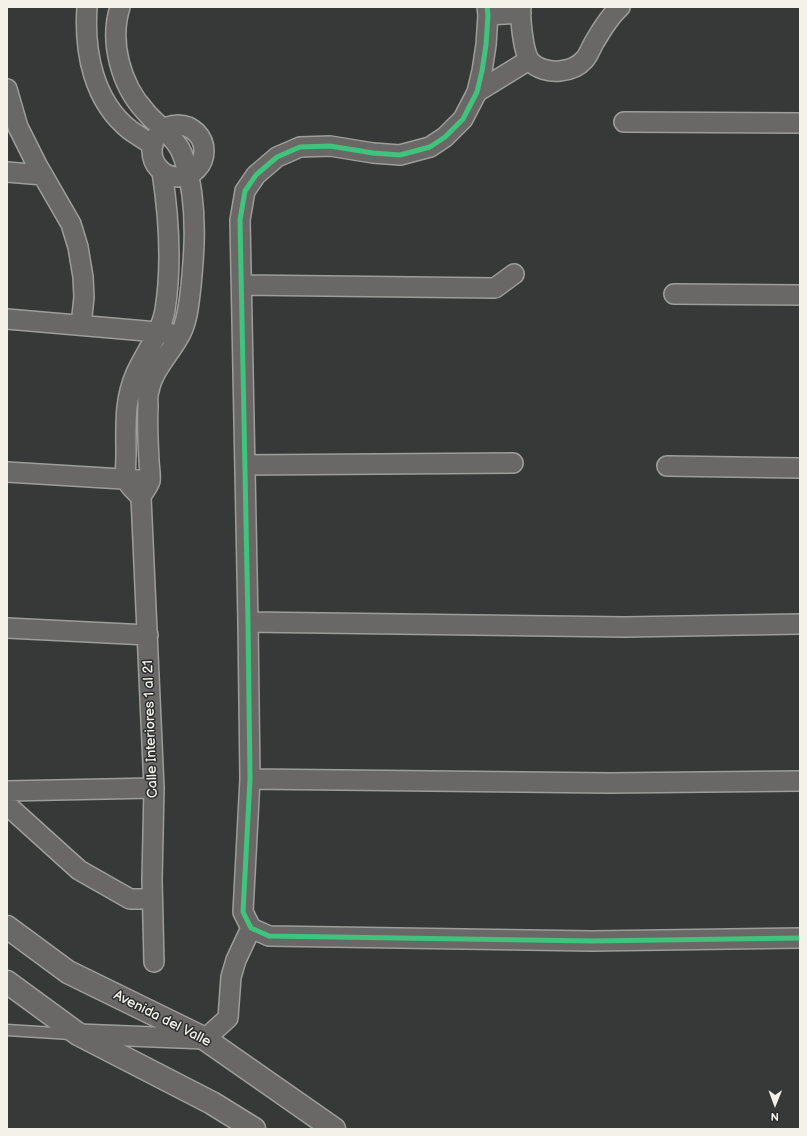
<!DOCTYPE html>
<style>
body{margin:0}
#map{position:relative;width:807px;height:1136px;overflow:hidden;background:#373838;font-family:"Balsamiq Sans",sans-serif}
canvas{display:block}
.frame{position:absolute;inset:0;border:8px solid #f4f1e8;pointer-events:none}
.north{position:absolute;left:755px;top:1084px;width:40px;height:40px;-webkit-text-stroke:3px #2a2d2e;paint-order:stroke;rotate:181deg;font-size:11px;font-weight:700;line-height:16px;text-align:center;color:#f4f1e8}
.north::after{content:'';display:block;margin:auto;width:14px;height:18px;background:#f4f1e8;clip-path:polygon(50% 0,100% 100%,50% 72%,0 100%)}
</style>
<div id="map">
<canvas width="807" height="1136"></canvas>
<div class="frame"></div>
<div class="north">N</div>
</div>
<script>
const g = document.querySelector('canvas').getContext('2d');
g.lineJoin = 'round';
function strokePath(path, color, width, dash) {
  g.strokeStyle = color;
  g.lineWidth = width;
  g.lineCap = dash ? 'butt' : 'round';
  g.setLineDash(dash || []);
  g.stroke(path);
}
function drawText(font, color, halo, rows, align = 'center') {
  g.font = font + ' "Balsamiq Sans",sans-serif';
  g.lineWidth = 3;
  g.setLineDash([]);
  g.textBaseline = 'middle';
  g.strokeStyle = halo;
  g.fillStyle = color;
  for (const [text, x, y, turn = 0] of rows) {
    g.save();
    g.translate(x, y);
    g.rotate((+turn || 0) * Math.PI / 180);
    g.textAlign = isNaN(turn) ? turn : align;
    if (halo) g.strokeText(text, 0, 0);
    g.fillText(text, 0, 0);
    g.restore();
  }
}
const lane = new Path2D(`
 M7,1030l64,4`);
const street = new Path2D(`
 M87,7c-3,44 6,94 43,123 7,5 15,10 23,15
 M120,7c-11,35 1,78 25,104 11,14 26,22 35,38 7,14 10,31 12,46 4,31 2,60 -1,91 -2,16 -3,33 -10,47 -10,20 -28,36 -32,58 -2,5 -1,10 -1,15 -1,18 0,36 1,54 0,6 2,16 1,21 -2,6 -7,11 -9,16l13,291 -2,92 2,82
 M487,7l1,8 -2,30 -4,26 -5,21 -14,27 -18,18 -15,10 -30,8 -27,-2 -43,-7 -30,1 -23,10 -21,18 -11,16 -5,29 8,402 2,157 -7,133 8,16 18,8 323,5 208,-3
 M521,7c-1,11 2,45 9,54 7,8 20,11 30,10 9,-1 18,-4 24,-11 5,-5 7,-13 11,-19 7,-12 15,-25 25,-34
 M488,15l33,-2
 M7,89l11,38 19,38 34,59 7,23 5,30 1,20 -3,28
 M477,92l52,-32
 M624,122l176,1
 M152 151a26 26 0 1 1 52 0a26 26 0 1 1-52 0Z
 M7,172l36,3
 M242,285l253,3 19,-14
 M674,294l126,1
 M7,319l162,14
 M245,465l268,-2
 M667,466l133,2
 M7,472l132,8
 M141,497c-5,-5 -14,-13 -15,-19 -1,-7 0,-17 0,-24 0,-29 -2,-54 10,-81 9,-20 25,-40 29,-63 7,-45 4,-93 -3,-138
 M248,622l377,5 175,-3
 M7,628l141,7
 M250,779l360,4 190,-2
 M7,791l147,-3
 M7,805l72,65 51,29h22
 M78,1034l127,5 23,-21 3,-41 5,-17 15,-32`);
const secondary = new Path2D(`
 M7,927l61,45 137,67 129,90
 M7,982l71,52 134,69 42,26`);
strokePath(lane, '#9d9d9b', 13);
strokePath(street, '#9d9d9b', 22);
strokePath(secondary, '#9d9d9b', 25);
strokePath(lane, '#696866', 10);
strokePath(street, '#696866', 19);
strokePath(secondary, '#696866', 22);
strokePath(new Path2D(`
 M487,7l1,8 -2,30 -4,26 -5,21 -14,27 -18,18 -15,10 -30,8 -27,-2 -43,-7 -30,1 -23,10 -21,18 -11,16 -5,29 8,402 2,157 -7,133 8,16 18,8 323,5 208,-3`), '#40c37c', 5);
drawText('14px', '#f4f1e8', '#2a2d2e', [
 ["Calle Interiores 1 al 21",151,729,-92],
 ["Avenida del Valle",162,1019,27]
]);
</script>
